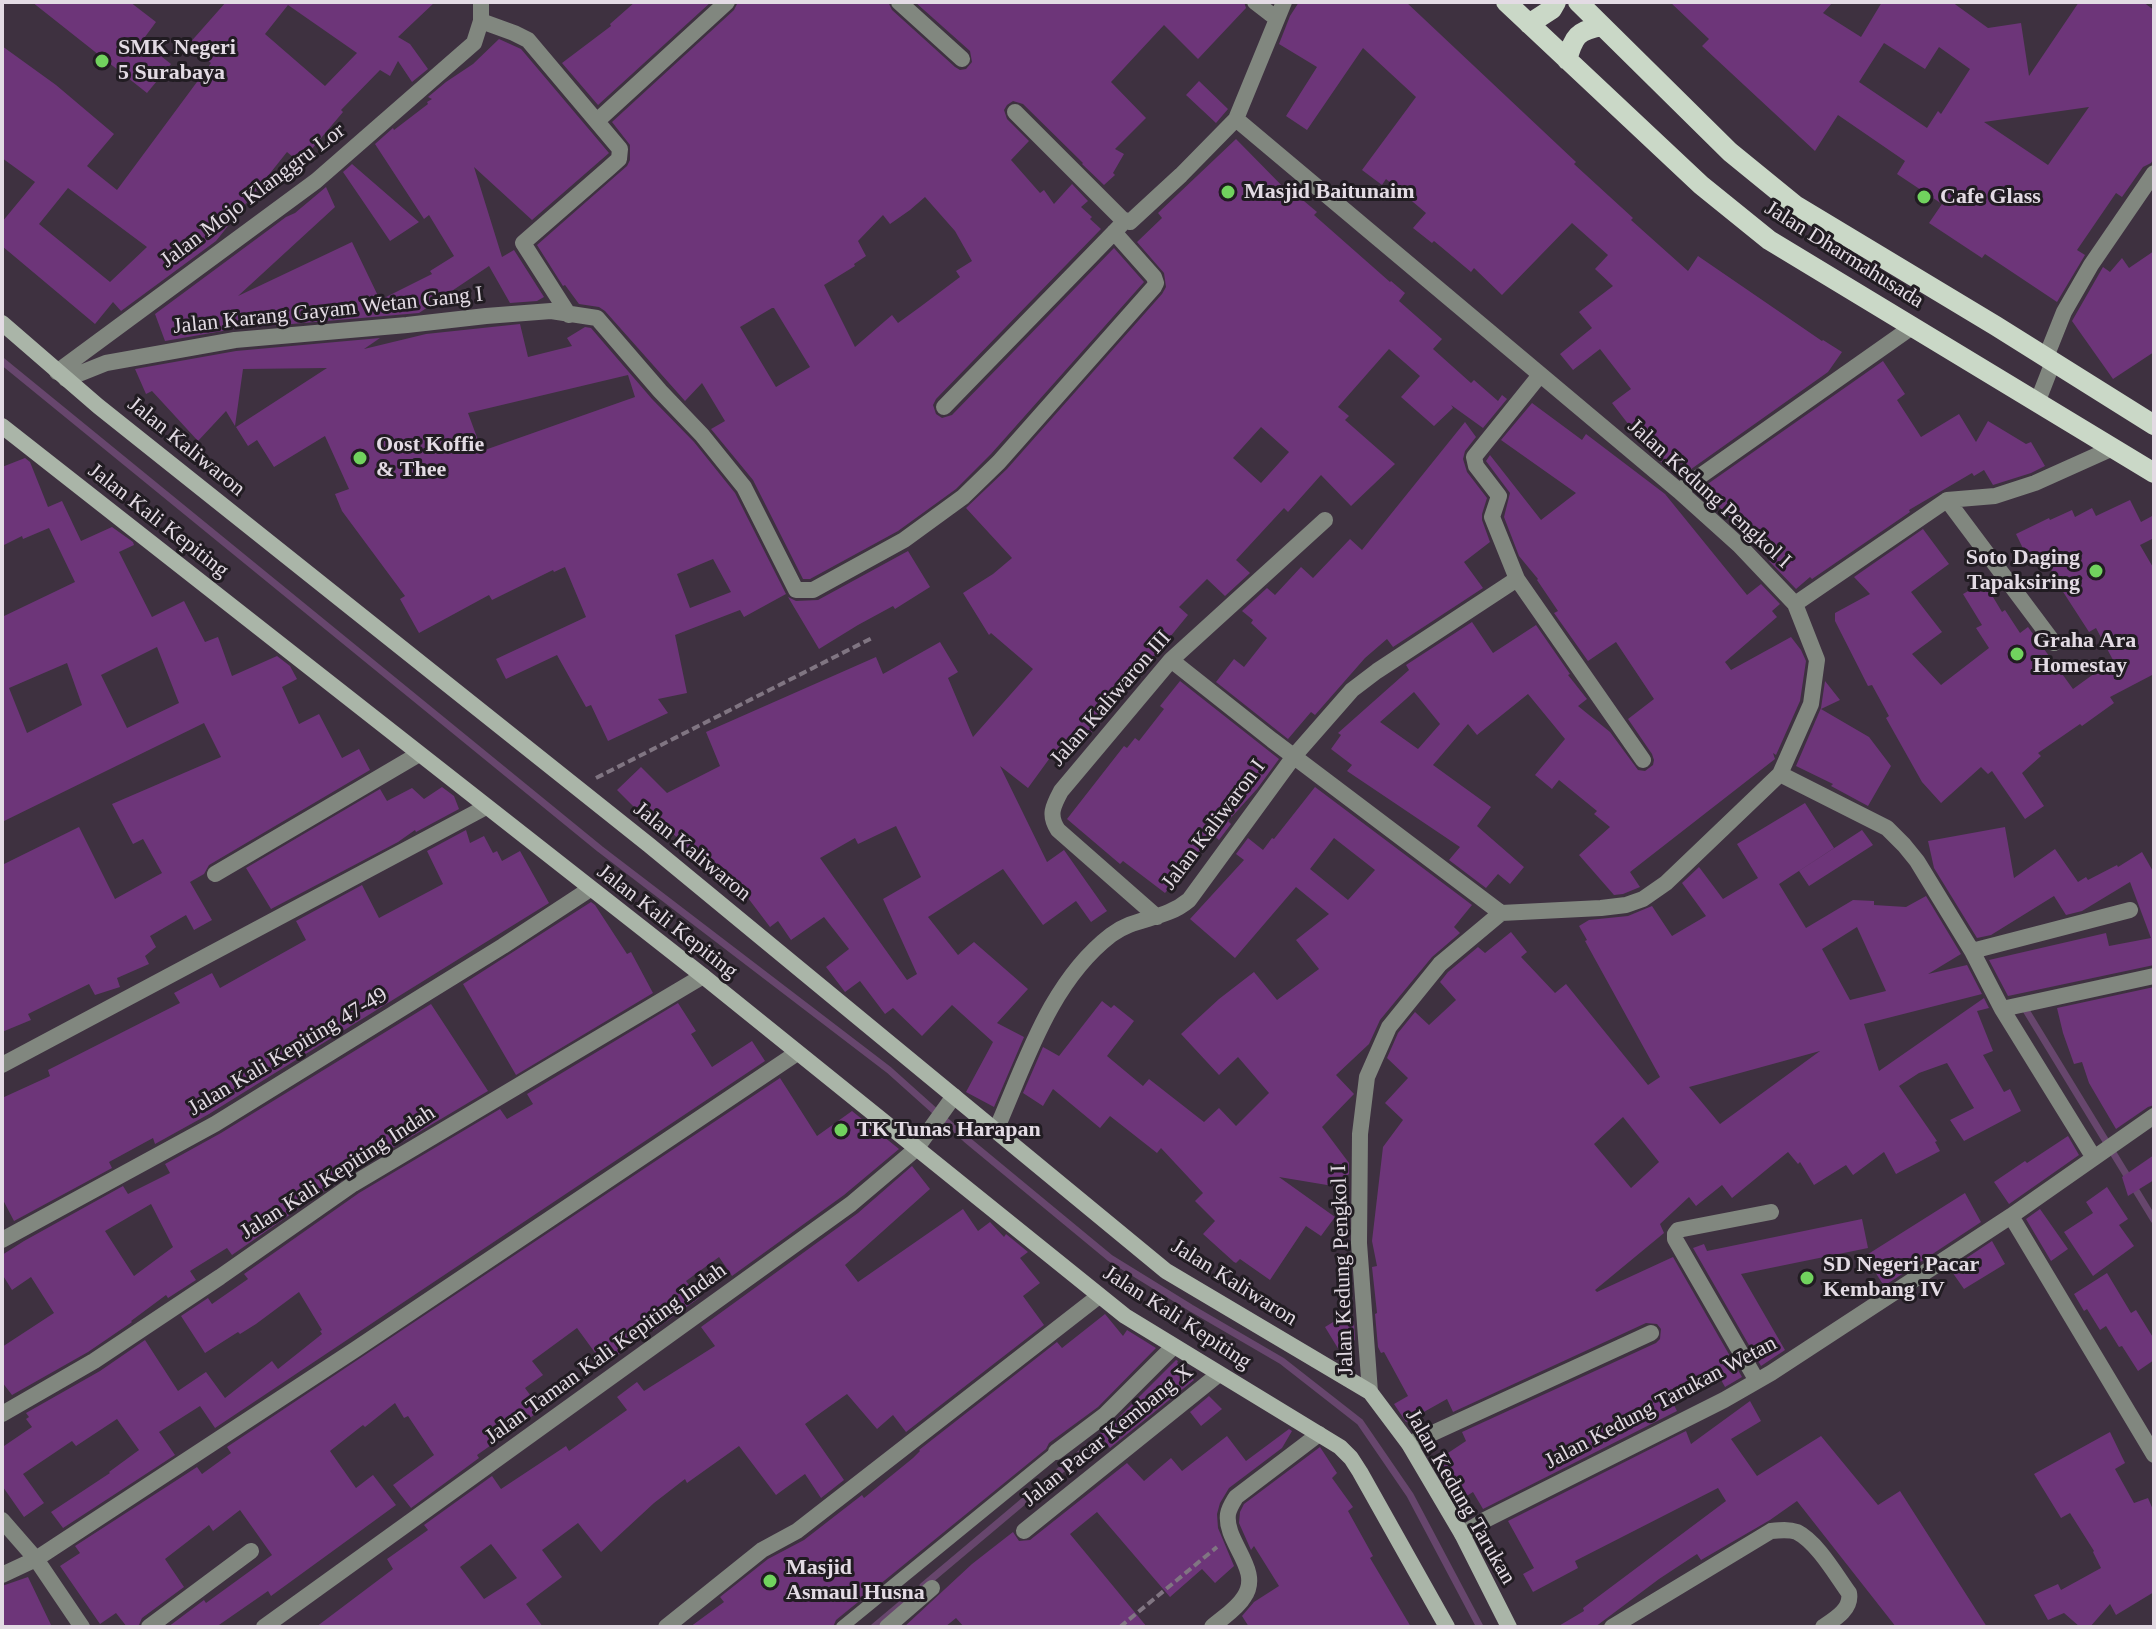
<!DOCTYPE html>
<style>
body{margin:0}
#map{position:relative;width:2156px;height:1629px;overflow:hidden;background:#3e3140;font-family:Georgia,serif}
canvas{display:block}
.frame{position:absolute;inset:0;border:4px solid #e3dbe4;pointer-events:none}
</style>
<div id="map">
<canvas width="2156" height="1629"></canvas>
<div class="frame"></div>
</div>
<script>
const g = document.querySelector('canvas').getContext('2d');
g.lineJoin = 'round';
function strokePath(path, color, width, dash) {
  g.strokeStyle = color;
  g.lineWidth = width;
  g.lineCap = dash ? 'butt' : 'round';
  g.setLineDash(dash || []);
  g.stroke(path);
}
function paint(path, color) {
  g.fillStyle = color;
  g.fill(path, 'evenodd');
}
function drawText(font, color, halo, rows, align = 'center') {
  g.font = font + ' Georgia,serif';
  g.lineWidth = 6;
  g.setLineDash([]);
  g.textBaseline = 'middle';
  g.strokeStyle = halo;
  g.fillStyle = color;
  for (const [text, x, y, turn = 0] of rows) {
    g.save();
    g.translate(x, y);
    g.rotate((+turn || 0) * Math.PI / 180);
    g.textAlign = isNaN(turn) ? turn : align;
    if (halo) g.strokeText(text, 0, 0);
    g.fillText(text, 0, 0);
    g.restore();
  }
}
strokePath(new Path2D(`
 M2,361l598,488 289,221 77,69 144,119 81,50 91,53 78,61 50,73 70,132
 M2024,1007l130,213
 M923,1586l164,-138
 M874,1627l37,-31`), '#67466d', 7);
paint(new Path2D(`
 M32,2h98l26,20 -14,19 29,23 -24,29z
 M226,2h209l-37,35 12,7 18,25 -16,13 -14,-21 -8,15 -10,-6 -39,40 2,2 -43,51 -13,-11 -71,89 -95,70 -8,-9 -18,22 -93,-78v-24l33,-40 -33,-24v-112l54,39 58,49 -27,32 30,24 94,-127 -23,-18zM288,5l69,48 -32,33 -60,-52zM68,188l79,59 -37,35 -71,-58z
 M635,2h76l-113,103 -36,-42 49,-37 -1,-2z
 M738,2h150l4,8 63,57 5,3 6,-1 6,-7 -2,-11 -55,-49h329l2,6 -48,51 -34,-34 -53,57 35,36 -31,31 9,5 -11,19 2,2 -11,10 -22,-21 1,-1 -60,-59 -10,-3 -6,4 -3,5 3,9 22,22 -18,19 29,33 4,-3 10,14 18,-20 16,17 -7,6 11,10 -2,2 11,10 -165,170 -3,6 3,9 6,4 10,-3 162,-167 30,34 -153,172 -35,35 -58,42 -88,48h-7l-50,-99 -42,-51 14,-8 -23,-38 -17,18 -80,-90 -6,-4 -20,-3 -14,-19 -2,1 -26,-41 90,-79 3,-6v-15l-18,-23 122,-112zM925,197l30,34 17,30 -16,10 4,6 -40,30 -22,16 -6,-8 -37,32 -31,-62 31,-19 -1,-2 12,-8 -8,-15 25,-26 7,9 20,-14zM772,308h2l36,59 -34,20 -36,-60z
 M1299,2h107l170,160 -2,2 59,54 -2,2 57,51 10,-15 124,85 1,-1 19,12 -14,20 -141,100 -12,-15 -10,8 -16,-14 -37,-48 19,-14 -31,-40 -27,21 -13,-16 32,-26 -13,-16 34,-26 -18,-17 13,-14 -36,-32 -70,72 -28,-27 -3,4 -37,-31 -2,2 -19,-15 13,-15 -40,-34 -4,6 -20,-15 54,-73 -53,-49 -56,82 -21,-14 31,-49 -38,-23 11,-28z
 M1670,2h163l-10,11 38,24 21,-35h70l36,26 33,-5 8,53 50,-74h64l11,8v148l-3,5 -8,4 -21,30 -6,-4 -39,57 8,5 -28,47 -72,-48 -3,4 -53,-35 13,-19 -45,-30 8,-13 -67,-46 -23,36 -113,-105 7,-7zM1884,43l41,26 14,-22 31,22 -29,45 -3,-3 -11,17 -68,-46zM2089,107l-41,58 -64,-43z
 M499,39l22,10 88,104 -77,67 -58,-53 28,90 12,-7 30,47 -7,4 -27,2 -21,-37 -70,47 -185,16 -69,12 -10,-27 131,-97 9,-4 31,-26 9,20 -97,89 114,-54 28,58 52,-26 -2,-3 24,-15 -25,-41 -5,4 -49,-75 18,-16 1,2 34,-26 -1,-2 5,-3 -4,-2 18,-15 27,-18z
 M1199,81l29,28 -12,14 -30,-28z
 M1236,139l59,60 3,-3 19,16 -3,3 76,67 1,-1 14,12 -6,8 43,38 -9,10 38,34 3,-3 24,21 4,-6 5,4 -24,29 -32,-23 2,3 -19,18 -33,-29 19,-21 -31,-27 -51,58 11,9 -4,4 50,44 -44,42 -30,-31 -33,37 -4,-4 -48,52 14,13 -25,23 -18,-17 -28,28 9,8 -101,123 -11,-6 -21,26 -3,-3 -24,33 -28,-22 47,96 17,-12 43,61 -16,11 -15,-21 -33,24 -40,-56 -75,48 30,38 16,-13 54,47 -31,34 27,14 -30,70 -28,-15 27,-50 -41,-37 -30,31 -29,-28 -8,6 -25,-33 -15,11 -19,-25 23,-18 -25,-32 -33,23 -13,-19 -8,6 -44,-58 -10,6 -75,-72 -5,6 -19,-19 24,-23 26,26 53,-27 -14,-34 170,-75 7,17 57,-32 18,30 -10,6 25,59 60,-68 -42,-36 -2,2 -26,-42 30,-19 19,-16 -46,-50 41,-39 155,-175 4,-7 -2,-14 -27,-31 25,-24 -4,-5zM1261,427l28,25 -28,31 -28,-25zM896,826l25,51 -38,22 34,75 -10,6 -87,-122 35,-20 3,6z
 M352,164l67,58 -29,19 -47,-69z
 M2154,251v101l-41,27 -41,-58 31,-54 7,5 12,-14 7,10z
 M520,324l8,33 44,-11 -5,-8 18,-11 6,1 61,71 42,43 41,51 51,101 -42,23 -4,-7 -65,25 12,58 -29,6 10,14 -60,28 -17,-36 -5,2 -29,-52 -51,24 -10,-20 90,-42 -21,-50 -11,5 -1,-2 -61,30 -3,-5 -70,38 -19,-34 5,-3 -63,-85 -7,-17 14,-5 -24,-53 -51,31 -17,-27 -9,6 -12,-19 91,-59 -84,1 -8,57 -9,-15 -28,30 -46,-50 -6,3 -11,-25 101,-18 144,-13 -16,11 62,-15zM628,375l7,22 -153,54 -14,-38zM713,559l18,33 -41,16 -13,-34z
 M1883,361l22,33 -8,6 24,37 38,-23 17,28 12,-21 38,23 5,-2 14,24 -14,7 -38,12 -9,-15 -10,6 -2,-3 -63,37 1,2 -98,67 -2,-2 -14,12 -27,-28 6,-6 -32,-38 -8,7 -33,-36z
 M1532,403l50,37 4,-6 79,60 82,101 14,-11 19,20 -8,7 5,6 -52,45 6,8 60,-33 10,13 5,11 -6,40 -24,54 -3,-2 2,6 -145,113 10,15 -17,7 -9,1 -35,-40 31,-28 -16,-13 3,-3 -38,-31 -7,9 -17,-14 30,-36 -37,-45 -51,41 -9,-11 -35,41 58,42 -14,19 47,41 -14,17 -12,-10 -12,14 -37,-28 11,-13 -113,-76 5,-6 -21,-16 10,-14 -3,-2 71,-63 -3,-5 66,-43 21,31 43,-28 34,49 -2,1 19,24 -9,7 32,26 28,38 7,1 8,-6 1,-5 -2,-6 -24,-35 26,-20 -38,-57 -28,19 -34,-48 4,-2 -21,-31 1,-1 -19,-23 -15,-39 6,-24 -24,-32 4,-6 51,65 35,-27 -75,-53zM1414,692l26,32 -22,25 -38,-27z
 M1465,422l11,15 -11,14 -2,8 4,13 20,26 -5,16v6l8,22 -26,20 19,26 -90,59 -6,-8 -22,19 -50,57 -4,-3 -23,27 -72,-57 18,-23 10,8 23,-29 -16,-15 2,-3 -11,-9 25,-23 8,7 26,-28 12,11 37,-39 12,11z
 M25,458l5,4 18,45 14,-6 19,40 31,-14 21,15 1,3 -15,7 33,65 32,-16 21,41 13,-5 14,39 45,-20 13,10 7,13 -15,8 17,37 20,-10 23,44 17,-9 11,21 -161,95 -5,9 -14,8 22,38 -18,10 -8,-15 -36,21 6,11 -11,9 4,8 -32,14 3,9 -25,8 -6,-11 -61,30 3,6 -29,12v-167l77,-38 36,72 47,-26 -19,-34 -10,5 -21,-40 109,-47 -17,-34 -202,99v-205l73,-35 -26,-54 -26,11 -1,-3 -20,10v-79zM157,647l22,56 -52,25 -26,-53zM67,663l15,42 -55,28 -18,-45z
 M2130,500l11,22 13,-7v23l-14,7 14,24v105l-44,23 4,6 -32,23 -2,-2 -42,29 3,3 -19,17 22,33 -19,13 -33,-48 -4,3 -7,-7 -40,36 -19,-21 -36,-64 3,-2 -17,-31 -4,1 -33,-65v-8l35,-19 -16,-17 69,-48 26,35 -38,28 31,40 -30,22 29,31 48,-37 -13,-20 6,-3 -19,-31 21,-12 18,30 3,-2 15,23 8,-6 45,62 40,-29 -17,-32 -7,4 -31,-48 -12,-25 -15,6 -15,-31 33,-16 1,2 22,-10 3,7 17,-9 4,8z
 M908,551l22,36 -35,22 -2,-3 -35,19 -39,24 -31,-52 8,4 22,-1z
 M1180,681l99,78 -22,30 -29,32 3,3 -12,16 -5,-4 -49,57 -42,-32 -3,3 -53,-45 57,-73 3,2 8,-10 4,3 25,-32 -4,-3z
 M1825,681l15,19 -19,9 48,28 22,29 -23,40 -37,-20 2,-2 -37,-18 25,-58z
 M442,787l12,9 5,13 -43,23 -1,-2 -17,12 -127,67 -25,-41 134,-79 7,12 25,-13 12,11z
 M1315,787l157,118 -18,22 6,6 -28,24 -52,63 -11,24 -33,31 18,19 -32,33 27,36v11l-16,12 -54,-9 56,40 -14,19 -15,-10 -36,54 -30,-21 -4,4 -2,-1 -31,-28 12,-13 -20,-20 8,-8 -42,-45 -4,5 -47,-37 -10,12 -47,-39 -10,17 -20,-13 20,-46 16,9 43,-55 9,7 3,-3 20,16 -27,35 36,30 6,-7 55,43 15,-14 17,18 33,-33 -31,-36 -19,18 -38,-41 38,-35 35,-27 23,28 42,-31 -23,-29 33,-26 -33,-27 -61,71 -45,-39 54,-59 -8,-6 12,-16 15,12 9,-12 2,1zM1334,838l41,32 -27,30 -38,-31z
 M1805,803l29,45 -55,36 27,44 47,-28 21,1v4l32,2 20,-11 35,58 -33,20 39,-9 15,29 -118,30 15,47 105,-73 5,10 -12,3 16,40 -10,4 21,37 6,-3 11,22 -57,30 -14,-21 24,-12 -27,-45 -28,10 -20,13 38,55 -2,1 5,9 -44,23 -12,-22 -31,23 -7,-10 -32,20 -14,-23 -2,2 -10,-12 -56,46 -10,-13 -26,21 -7,-9 -29,27 4,9 -69,57 2,2 76,-35 69,120 -17,10 -5,-9 -46,27 3,6 -194,98 -10,-17 -8,5 -26,-38 27,-18 -4,-9 194,-89 4,-4 1,-10 -4,-5 -11,-1 -193,89 -6,-13 -41,23 -12,-18 14,-8 -24,-44 -3,1 -3,-6 -3,-33 2,-1 -5,-46 5,-1 -5,-25 11,-94 20,-27 -18,-17 23,-25 -21,-20 11,-25 17,-21 14,13 27,-25 -16,-18 8,-10 30,-25 7,6 26,-21 16,20 -6,5 34,36 11,-9 82,101 12,-8 -75,-136 2,-1 -8,-14 10,-6 39,-4 24,-10 20,30 34,-20 -24,-33 17,-16 24,32 35,-21 -21,-34zM1857,927l29,64 -36,9 -28,-51zM1820,1051l-100,73 -31,-37zM1623,1117l36,45 -28,26 -37,-44z
 M2005,827l9,51 41,-29 23,33 8,-5 2,3 29,-15 1,2 24,-15 12,21v92l-146,31 -19,-36 117,-27 3,13 42,-8 -21,-56 -48,29 -16,4 -12,-19 -63,39 -14,3 -43,-70 -6,-27z
 M466,830l4,13 14,-7 9,17 4,-2 5,10 18,-10 29,52 -340,211 -54,30 -2,-6 -44,24 3,6 -98,53 -12,-23v-100l46,-21 2,-1 -2,-6 132,-67 -6,-10 38,-20 8,15 86,-48 -10,-19 66,-36 17,33 64,-34 -16,-33z
 M1862,830l11,15 -64,41 -10,-15z
 M591,902l4,3 32,49 4,-2 22,41 -137,82 -53,-91z
 M2154,987v118l-6,2 -32,22 -27,-46 -7,-21 -8,2 -11,-31 -6,-25z
 M678,1003l18,28 -5,3 21,33 40,-26 13,20 -550,367 -15,-22 -41,26 16,23 -112,73 -12,-16 59,-39 -1,-1 30,-22 -22,-31 -41,27 -4,-5 -49,33 21,29 -20,14 -21,-30 -1,1v-45l2,3 28,-19 -6,-8 3,-2 -3,-4 74,-42 45,-31 33,51 28,-19 19,26 47,-37 6,8 44,-35 -2,-3 2,-1 -23,-38 -43,32 -16,10 -2,-2 -33,21 -24,-37 27,-18 4,6 36,-25 -4,-5 115,-81 141,-84 7,10 26,-15 -6,-10z
 M431,1004l57,87 -141,84 -115,80 -5,-7 -37,23 6,9 -28,18 -2,-3 -35,26 1,1 -44,30 -76,43 -10,-13v-35l52,-34 -23,-36 -19,13 -10,-16v-19l22,-14 99,-55 5,8 42,-21 -5,-9 56,-31zM151,1204l22,43 -39,29 -29,-45z
 M780,1078l37,58 35,-25 47,38 -55,46 -112,81 -13,-19 -33,24 13,17 -46,33 -1,-1 -48,35 -27,-37 -45,33 11,14 -18,13 16,22 -64,45 2,3 -68,50 -18,-23 41,-30 -26,-39 -4,2 -9,-15 -30,24 -2,-2 -33,26 26,37 17,-13 23,30 -125,91 -3,-5 -52,36h-48l36,-27 2,3 66,-48 -32,-45 -27,21 -4,-6 -44,34 19,28 -42,31 -4,9h-11l-11,-14 -16,11 -40,-58 20,-13 -5,-7 122,-79 5,7 29,-21 -4,-6z
 M2068,1136l11,19 -70,49 -15,-22 31,-21 2,2z
 M2154,1155v25l-26,16 -6,-19z
 M912,1166l18,23 -85,76 13,17 105,-73 15,22 12,-9 14,15 2,-3 22,18 -8,6 20,25 -17,13 21,29 -138,107 -13,-17 -16,14 -30,-35 -42,30 39,56 -23,18 -16,-24 -29,21 -37,-49 -52,37 -2,-4 -31,24 -53,49 -23,-29 -36,27 20,27 -36,27 17,23h-227l77,-58 -6,-10 41,-29 -4,-5 68,-49 9,13 65,-43 3,5 58,-41 -10,-13 20,-15 7,9 71,-45 -14,-19 157,-114zM491,1544l26,34 -33,21 -24,-32z
 M2107,1187l21,32 -9,6 15,21 -41,30 -29,-44 29,-19 -7,-11z
 M1965,1193l16,29 -97,64 -19,-30z
 M2040,1209l28,40 -17,12 -25,-42z
 M1862,1219l6,29 -127,26 44,76 -24,16 -68,-118 11,-4 3,7z
 M1992,1241l13,23 -41,25 -14,-20z
 M2107,1273l24,40 5,-3 18,29v21l-16,11 -16,-25 -3,1 -13,-21 -6,4 -13,-21 -3,2 -10,-17z
 M1105,1314l18,22 4,-6 29,18 -58,59 -49,36 -3,6 -210,171 -3,7h-143l34,-25 -4,-5 48,-38 36,-19 58,-45 2,3 49,-40 7,-7 -1,-1 138,-108 5,6z
 M1343,1316l5,7 6,-2 1,19 -16,10 -14,-23z
 M1176,1360l2,1 -1,2 17,17 -84,68 -11,-14 14,-11z
 M1209,1396l13,13 -21,17 -11,-14z
 M1750,1401l11,20 -30,18 26,37 64,-40 57,69 22,-14 87,136h-91l-99,-126 -27,19 -69,40 -4,-6 -38,25 -64,48h-38l27,-16 -1,-3 143,-107 -8,-13 -143,73 3,7 -45,24 -10,-18 11,-6 -26,-47 178,-90 5,13z
 M1289,1429l3,2 -10,17 -53,40 -9,15 -3,11 1,14 16,38 -19,17 -13,-14 -32,28 -73,-85 -27,22 77,93h-183l-8,-9 -11,9h-41l68,-63 41,-32 6,9 11,-1 97,-77 17,18 27,-23 11,13 45,-35 19,25z
 M2110,1432l15,31 -10,6 19,34 14,-5 6,14v80l-38,23 -6,-11 -20,23h-10l-16,-14 -16,7 -14,-25 24,-11 3,6 40,-22 -8,-16 1,-1 -24,-38 -9,5 -27,-44z
 M1320,1447l17,26 -5,5 21,29 -5,4 25,45 -3,2 41,69h-162l-7,-11 12,-14 25,-16 -25,-40 -3,4 -12,-27 1,-11 4,-8z
 M28,1577l24,50h-50v-41z`), '#6d3579');
strokePath(new Path2D(`
 M596,778l278,-141
 M1120,1627l97,-80`), '#807582', 4, [8, 4]);
strokePath(new Path2D(`
 M842,1627l214,-175`), '#81877f', 12);
strokePath(new Path2D(`
 M899,2l63,57
 M1255,2l22,17
 M481,21l33,12 14,7 92,109 -1,10 -10,9 -86,75 46,72
 M1015,112l107,107 8,3 51,-47 55,-56 48,-117
 M1236,119l443,372 60,54 56,59 22,56 -6,44 -31,70 -114,109 -23,16 -17,6 -25,3 -100,5 -61,51 -51,63 -22,50 -7,57 -1,109 11,149
 M597,121l130,-119
 M2046,357l18,-45 27,-47 63,-92
 M57,372l259,-191 158,-138 7,-22v-19
 M1540,375l-66,82 2,9 23,30 -7,21 25,62 126,181
 M66,379l40,-16 129,-23 172,-15 79,-9 65,-5 46,7 63,73 42,44 42,52 52,103h17l91,-50 59,-43 36,-35 155,-175 2,-4 -2,-6 -40,-45
 M2037,403l16,-41
 M944,407l177,-182
 M1679,491l233,-164
 M1947,500l107,143
 M1795,604l152,-104 48,-4 40,-13 78,-35
 M1171,660l101,80 229,173
 M1780,774l107,54 17,17 13,16 55,90 30,58 92,149
 M215,874l204,-120
 M1157,917l-99,-87c-10,-15 -5,-24 3,-39l110,-131 154,-140
 M1972,951l158,-41
 M2002,1009l152,-33
 M2,1065l484,-258
 M996,1130c30,-68 54,-148 115,-195 25,-19 53,-14 78,-35l106,-145 57,-65 25,-19 140,-92
 M2011,1216l143,239
 M2,1240l213,-116 288,-178 87,-57
 M1757,1381l-82,-142v-5l3,-4 93,-18
 M2,1414l92,-53 126,-84 133,-93 350,-208
 M1409,1444l242,-111
 M1056,1452l49,-37 68,-68
 M2,1520l34,39 46,68
 M1024,1531l195,-157
 M1462,1534l23,-14 239,-120 47,-27 240,-157 143,-100
 M2,1575l34,-16 320,-210 441,-296
 M149,1627l102,-76
 M264,1627l587,-423 65,-55 38,-53
 M666,1627l96,-77 35,-19 302,-235
 M887,1627l45,-39
 M1212,1627c10,-9 25,-18 32,-30 19,-27 -20,-55 -16,-83 1,-6 5,-12 8,-17l83,-63
 M1612,1627l159,-96c9,-1 18,-2 26,1 20,10 39,43 52,61 3,16 -14,26 -26,34`), '#81877f', 16);
strokePath(new Path2D(`
 M2,323l96,83 551,439 517,426 204,121 39,52 53,90 47,93
 M2,426l701,550 422,340 215,131 11,11 9,14 87,155`), '#aab5a8', 16);
strokePath(new Path2D(`
 M1506,2l195,183 68,55 385,233
 M1578,2l152,150 65,53 201,121 158,99
 M1529,24l23,-15 4,-7
 M1567,60c7,-24 10,-29 35,-34`), '#cad8c7', 20);
for (const [x, y, r, color] of [
 [102,61,8,"#71d25e"],
 [1228,192,8,"#71d25e"],
 [1924,197,8,"#71d25e"],
 [360,458,8,"#71d25e"],
 [2096,571,8,"#71d25e"],
 [2017,654,8,"#71d25e"],
 [841,1130,8,"#71d25e"],
 [1807,1278,8,"#71d25e"],
 [770,1581,8,"#71d25e"]
]) {
  const dot = new Path2D();
  dot.arc(x, y, r, 0, 2 * Math.PI);
  g.fillStyle = color;
  g.fill(dot);
  strokePath(dot, '#211c22', 3);
}
drawText('bold 22px', '#e3dbe4', '#211c22', [
 ["SMK Negeri",118,48],
 ["5 Surabaya",118,73],
 ["Masjid Baitunaim",1244,192],
 ["Cafe Glass",1940,197],
 ["Oost Koffie",376,445],
 ["& Thee",376,470],
 ["Soto Daging",2080,558,"right"],
 ["Tapaksiring",2080,583,"right"],
 ["Graha Ara",2033,641],
 ["Homestay",2033,666],
 ["TK Tunas Harapan",857,1130],
 ["SD Negeri Pacar",1823,1265],
 ["Kembang IV",1823,1290],
 ["Masjid",786,1568],
 ["Asmaul Husna",786,1593]
], 'left');
drawText('22px', '#e3dbe4', '#211c22', [
 ["Jalan Mojo Klanggru Lor",253,196,-37],
 ["Jalan Dharmahusada",1844,255,32],
 ["Jalan Karang Gayam Wetan Gang I",328,311,-6],
 ["Jalan Kaliwaron",186,447,39],
 ["Jalan Kedung Pengkol I",1709,494,42],
 ["Jalan Kali Kepiting",158,521,38],
 ["Jalan Kaliwaron III",1111,699,-49],
 ["Jalan Kaliwaron I",1214,825,-53],
 ["Jalan Kaliwaron",692,852,39],
 ["Jalan Kali Kepiting",667,922,38],
 ["Jalan Kali Kepiting 47-49",288,1052,-31],
 ["Jalan Kali Kepiting Indah",338,1173,-33],
 ["Jalan Kedung Pengkol I",1343,1270,-92],
 ["Jalan Kaliwaron",1234,1283,32],
 ["Jalan Kali Kepiting",1177,1318,33],
 ["Jalan Taman Kali Kepiting Indah",606,1354,-36],
 ["Jalan Kedung Tarukan Wetan",1661,1403,-28],
 ["Jalan Pacar Kembang X",1108,1436,-39],
 ["Jalan Kedung Tarukan",1460,1497,60]
]);
</script>
